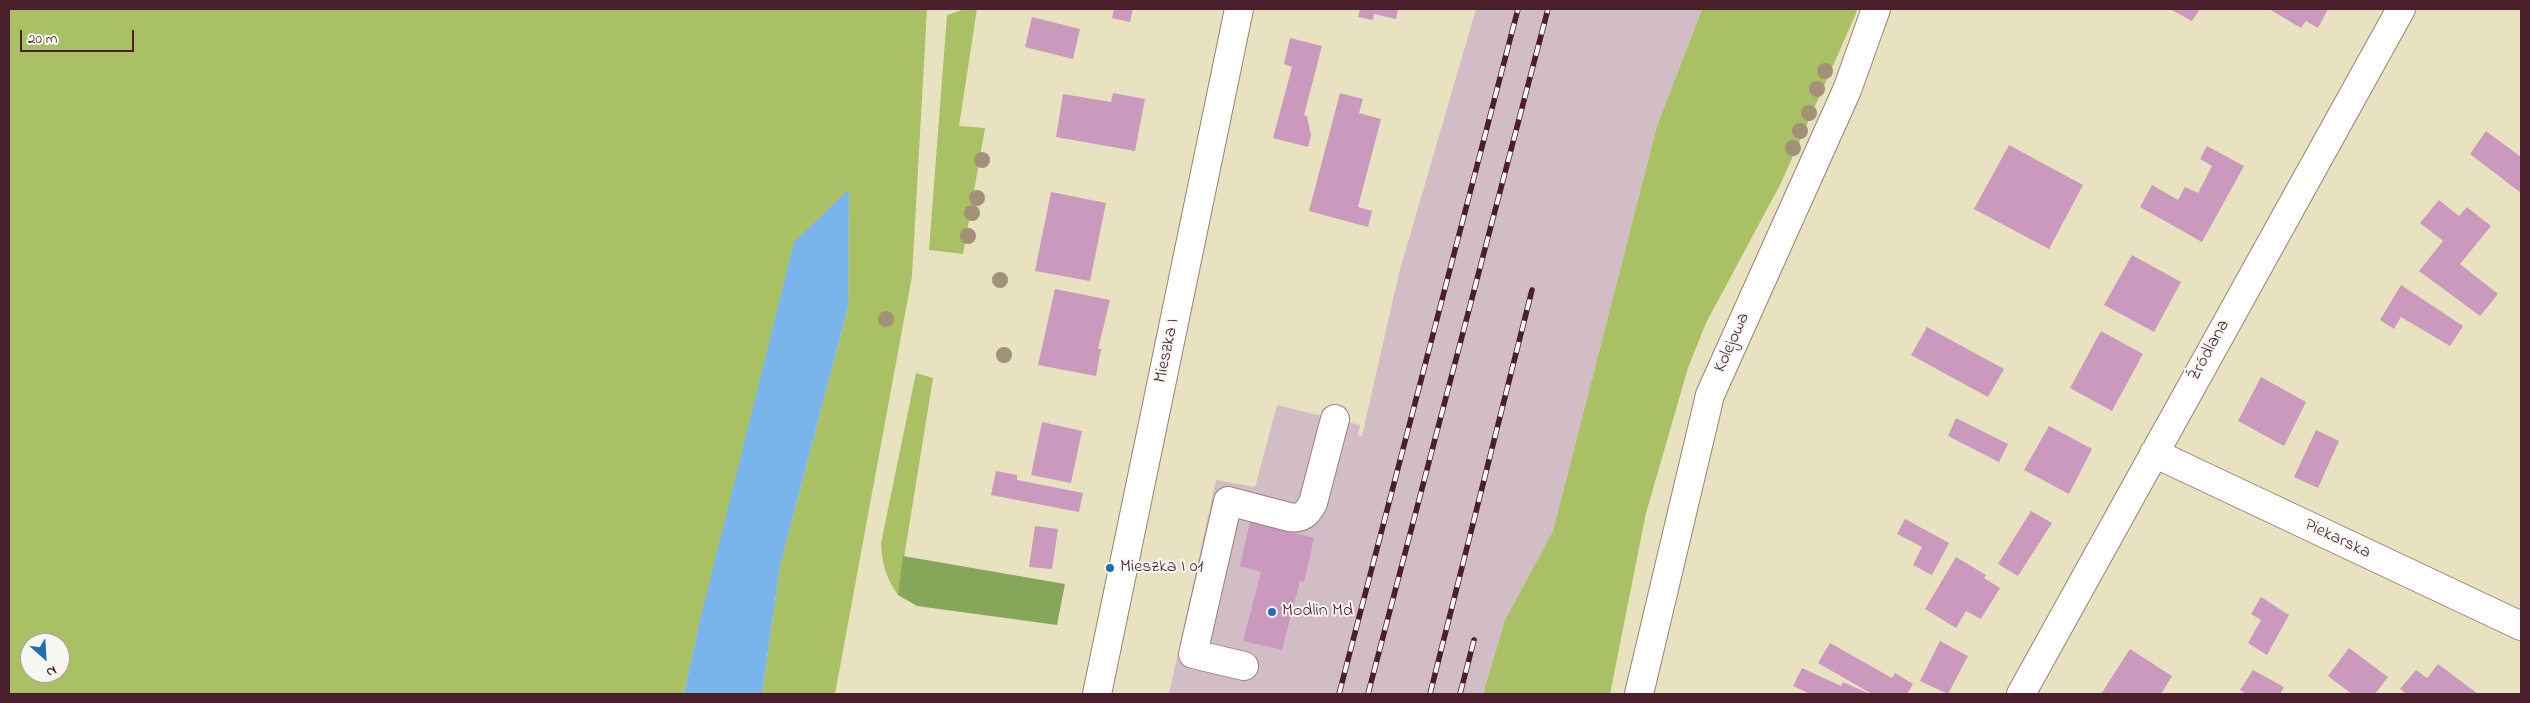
<!DOCTYPE html>
<meta charset="utf-8">
<style>
body{margin:0}
#map{position:relative;width:2530px;height:703px;overflow:hidden;background:#e9e2c1;font-family:"Indie Flower",sans-serif}
canvas{display:block}
.frame{position:absolute;inset:0;border:10px solid #4a1f2b;pointer-events:none}
.north{position:absolute;left:20px;top:633px;width:50px;height:50px;box-sizing:border-box;background:#f6f6f2;border:1px solid #b1a0a2;border-radius:50%;rotate:154deg;font-size:14px;font-weight:700;line-height:20px;text-align:center;color:#4a1f2b}
.north::after{content:'';display:block;margin:auto;width:18px;height:22px;background:#1f6fb2;clip-path:polygon(50% 0,100% 100%,50% 72%,0 100%)}
.scale{position:absolute;left:20px;top:30px;width:114px;height:22px;box-sizing:border-box;border:2px solid #4a1f2b;border-top:0;padding-left:6px;font-size:15px;line-height:18px;white-space:nowrap;color:#4a1f2b;-webkit-text-stroke:4px #f6f6f2;paint-order:stroke}
</style>
<div id="map">
<canvas width="2530" height="703"></canvas>
<div class="frame"></div>
<div class="north">N</div>
<div class="scale">20 m</div>
</div>
<script>
const g = document.querySelector('canvas').getContext('2d');
g.lineJoin = 'round';
function paint(path, color) {
  g.fillStyle = color;
  g.fill(path, 'evenodd');
}
function strokePath(path, color, width, dash) {
  g.strokeStyle = color;
  g.lineWidth = width;
  g.lineCap = dash ? 'butt' : 'round';
  g.setLineDash(dash || []);
  g.stroke(path);
}
function drawText(font, color, halo, rows, align = 'center') {
  g.font = font + ' "Indie Flower",sans-serif';
  g.lineWidth = 4;
  g.setLineDash([]);
  g.textBaseline = 'middle';
  g.strokeStyle = halo;
  g.fillStyle = color;
  for (const [text, x, y, turn = 0] of rows) {
    g.save();
    g.translate(x, y);
    g.rotate((+turn || 0) * Math.PI / 180);
    g.textAlign = isNaN(turn) ? turn : align;
    if (halo) g.strokeText(text, 0, 0);
    g.fillText(text, 0, 0);
    g.restore();
  }
}
paint(new Path2D(`
 M1476,9h226l-45,117 -104,405 -48,89 -22,74h-314l47,-214 39,7 22,-82 83,20 -2,10 4,1 37,-163z`), '#d2bdc6');
paint(new Path2D(`
 M9,9h918l-15,267 -77,418h-73l18,-128 68,-259 1,-118 -151,439 -14,66h-675zM30,643h30v30h-30z
 M965,9h12l-18,117 26,2 -22,126 -34,-4 18,-235z
 M1702,9h156l-77,174 -75,140 -18,45 -42,145 -36,181h-127l22,-74 48,-89 104,-405z
 M916,373l17,5 -35,217c-12,-17 -16,-31 -17,-52z`), '#a9c065');
paint(new Path2D(`
 M903,556l162,28 -8,41 -140,-19 -19,-11z`), '#86a65a');
paint(new Path2D(`
 M849,189l-1,118 -68,259 -18,128h-78l14,-66 96,-386z`), '#79b5eb');
paint(new Path2D(`
 M1114,9h19l-3,13 -18,-4z
 M1360,9h38l-2,10 -22,-5 -1,6 -15,-3z
 M2170,9h30l-8,12z
 M2269,9h59l-10,19 -12,-7 -5,7z
 M1032,17l48,12 -7,30 -48,-12z
 M1290,38l32,8 -18,69 3,1 4,19 -3,12 -35,-9 19,-71 -8,-3z
 M1113,93l32,6 -10,52 -79,-14 7,-43 48,8z
 M1340,93l23,6 -4,14 22,6 -23,88 14,4 -4,16 -59,-16z
 M2486,131l35,26v36l-51,-39z
 M2009,145l74,40 -34,64 -75,-40z
 M2207,146l37,20 -42,76 -62,-35 12,-22 26,15 7,-13 13,6 14,-27 -12,-7z
 M1051,192l55,11 -16,78 -55,-10z
 M2439,200l20,16 8,-9 24,19 -31,38 38,30 -18,22 -61,-45 24,-30 -23,-18z
 M2132,255l49,27 -27,50 -50,-27z
 M2401,285l62,41 -13,20 -49,-29 -7,12 -14,-9z
 M1055,289l55,11 -12,49h3l-5,27 -58,-11z
 M1927,327l77,42 -16,28 -77,-42z
 M2101,331l42,23 -31,57 -42,-23z
 M2261,377l45,25 -22,44 -46,-25z
 M1956,418l52,26 -9,18 -51,-26z
 M1042,422l40,9 -11,52 -40,-8z
 M2049,426l43,23 -23,45 -45,-24z
 M2316,430l23,11 -21,47 -24,-11z
 M996,471l21,4v5l66,13 -4,19 -88,-17z
 M2031,511l21,12 -34,53 -20,-12z
 M1905,519l44,24 -17,32 -19,-10 9,-18 -25,-13z
 M1250,522l64,16 -10,44 -4,-1 -18,69 -39,-9 18,-69 -21,-6z
 M1035,526l23,3 -6,40 -23,-2z
 M1956,557l30,18 -2,3 16,10 -19,31 -15,-8 -10,17 -31,-19z
 M2261,597l28,18 -22,40 -19,-12 13,-23 -10,-6z
 M1940,641l28,15 -20,38 -28,-13z
 M1830,643l62,35 3,-5 18,11 -6,10h-35l-54,-31z
 M2349,648l39,29 -13,17h-23l-24,-18z
 M2130,649l42,27 -11,18h-60z
 M2438,664l40,30h-71l-7,-5 16,-19 11,8z
 M1802,668l39,18 2,-4 27,12h-60l-17,-8z
 M2253,670l31,17 -4,7h-33l-7,-4z`), '#ca99bd');
const minor = new Path2D(`
 M2154,453l367,173
 M1244,666l-51,-12 35,-153 61,16c13,2 18,-3 24,-14l22,-84
 M1097,694l142,-685
 M1639,694l71,-299 137,-305 29,-81
 M2021,694l380,-685`);
strokePath(minor, '#9a8076', 30);
strokePath(minor, '#fff', 28);
const rail = new Path2D(`
 M1339,694l179,-685
 M1368,694l180,-685
 M1430,694l102,-404
 M1460,694l14,-54`);
strokePath(rail, '#4a1f2b', 5.5);
strokePath(rail, '#f6f6f2', 4, [11]);
g.fillStyle = '#a19178';
for (const [x, y] of [
 [1825,71],
 [1817,89],
 [1809,113],
 [1800,131],
 [1793,148],
 [982,160],
 [977,198],
 [972,213],
 [968,236],
 [1000,280],
 [886,319],
 [1004,355]
]) {
  g.beginPath();
  g.arc(x, y, 8, 0, 2 * Math.PI);
  g.fill();
}
for (const [x, y, r, color] of [
 [1110,568,5,"#1f6fb2"],
 [1272,612,5,"#1f6fb2"]
]) {
  const dot = new Path2D();
  dot.arc(x, y, r, 0, 2 * Math.PI);
  g.fillStyle = color;
  g.fill(dot);
  strokePath(dot, '#f6f6f2', 2);
}
drawText('18px', '#4a1f2b', '#f6f6f2', [
 ["Kolejowa",1733,343,-66],
 ["Mieszka I",1168,351,-78],
 ["Źródlana",2210,351,-61],
 ["Piekarska",2337,540,25]
]);
drawText('18px', '#4a1f2b', '#f6f6f2', [
 ["Mieszka I 01",1120,568],
 ["Modlin Md",1282,612]
], 'left');
</script>
